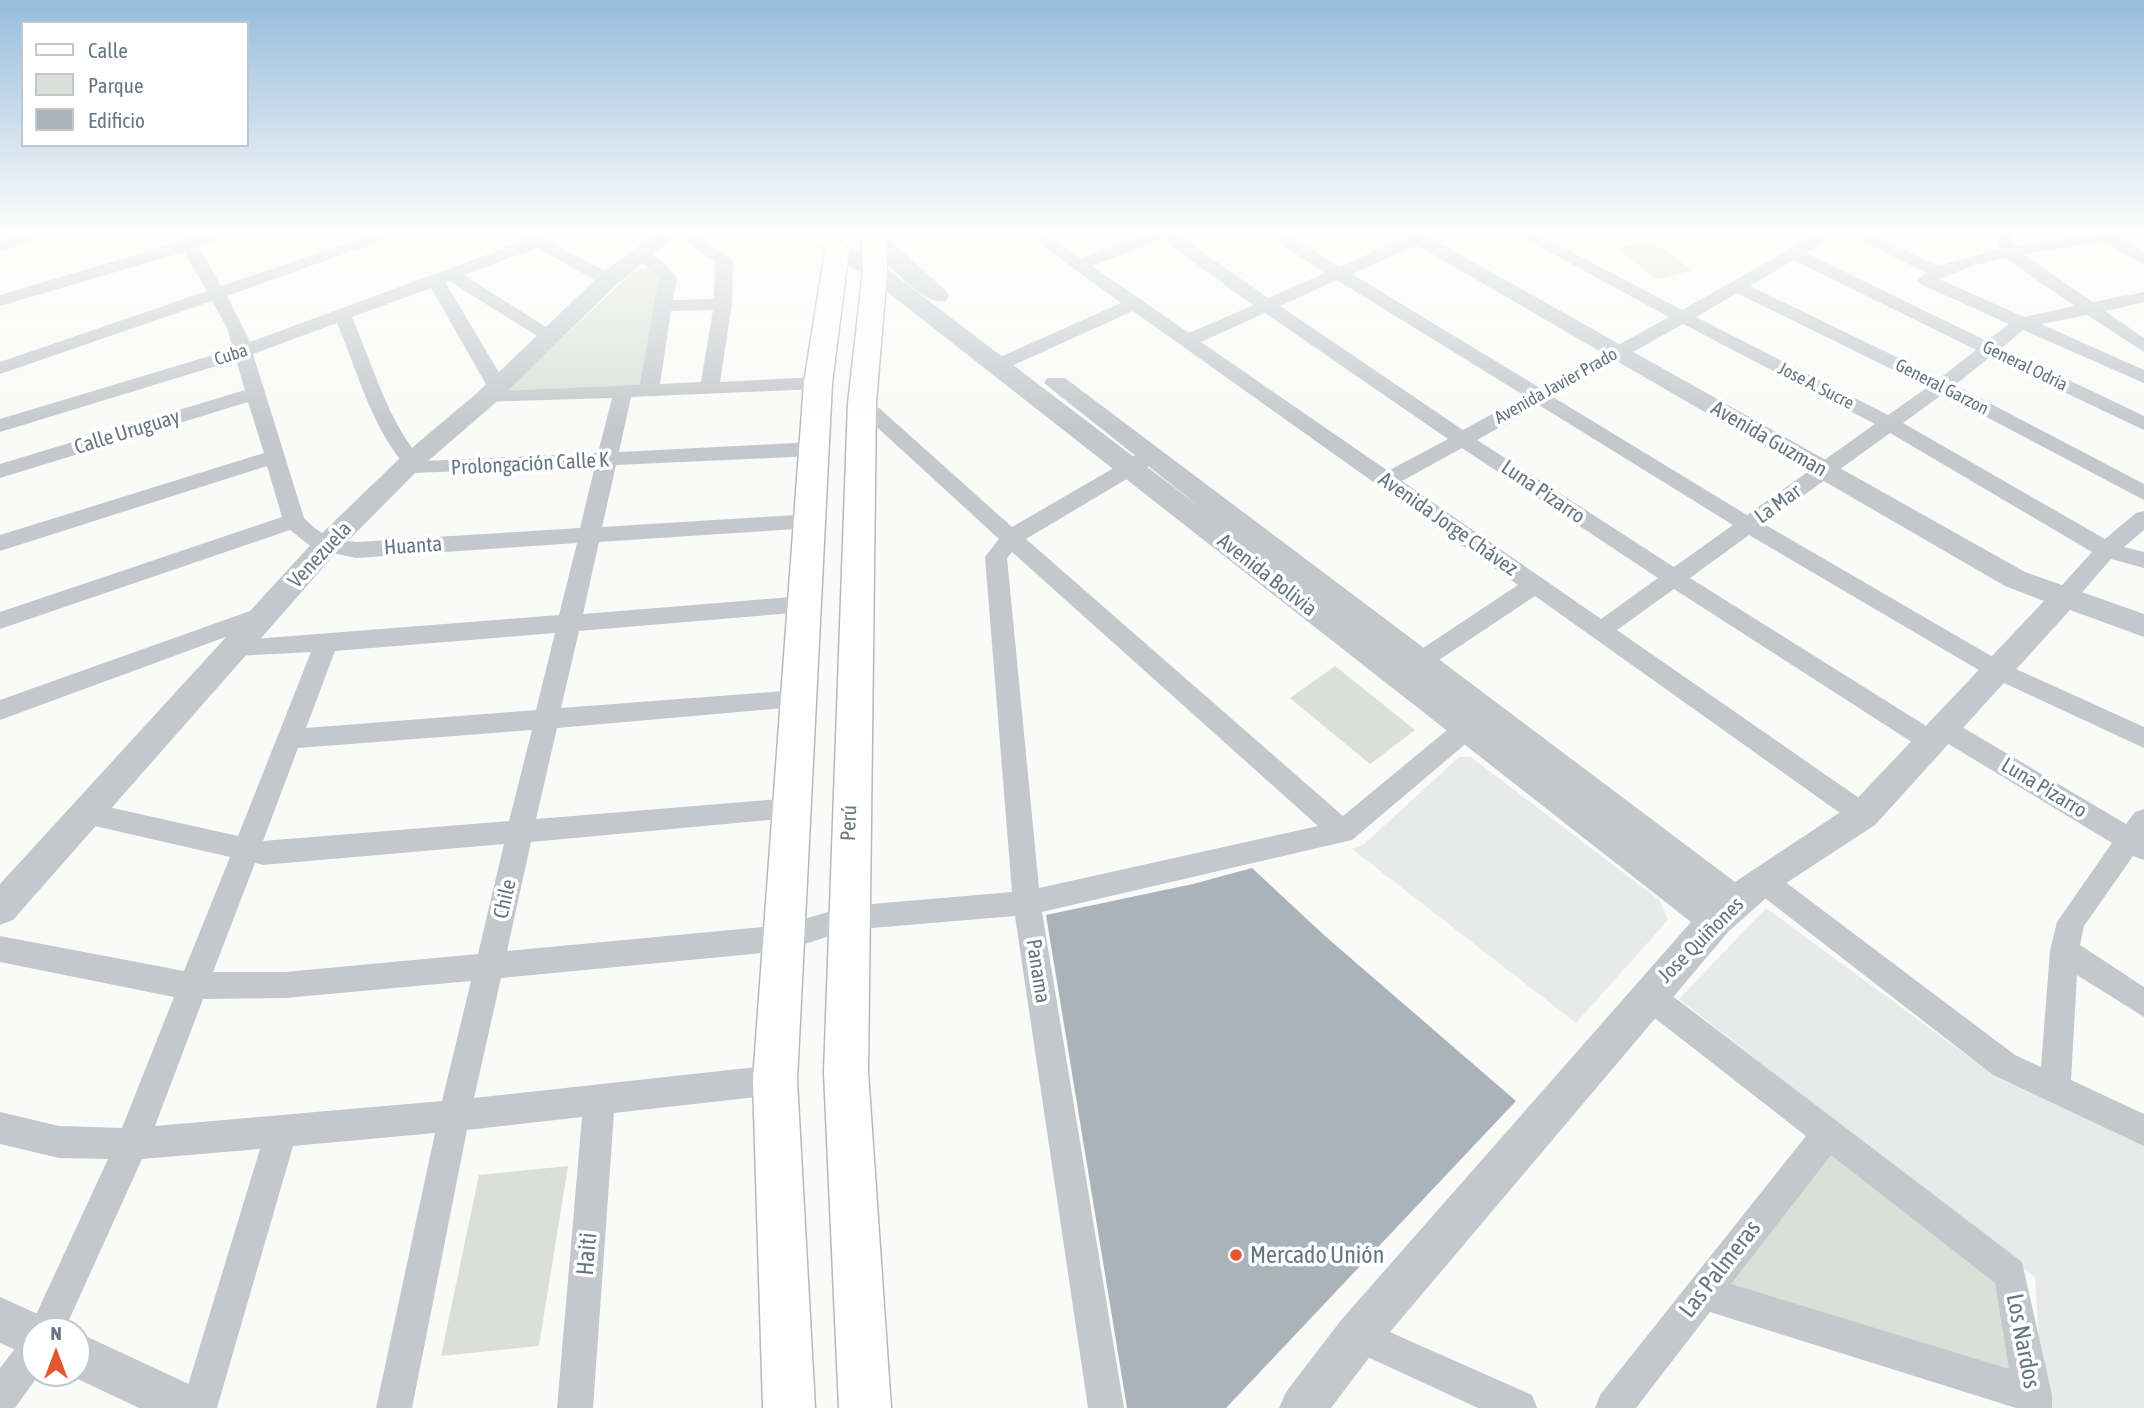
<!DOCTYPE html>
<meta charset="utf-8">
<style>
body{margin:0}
#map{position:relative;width:2144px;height:1408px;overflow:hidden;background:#fafaf8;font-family:"Asap Condensed",sans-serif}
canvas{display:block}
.legend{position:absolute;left:21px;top:21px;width:228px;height:126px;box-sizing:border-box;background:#fff;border:2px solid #c1c8cd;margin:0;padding:9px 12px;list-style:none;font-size:21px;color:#657683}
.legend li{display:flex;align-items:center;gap:14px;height:35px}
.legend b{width:35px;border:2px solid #c1c8cd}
.north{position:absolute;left:21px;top:1317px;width:70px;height:70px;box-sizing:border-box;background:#fff;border:2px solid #c1c8cd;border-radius:50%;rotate:0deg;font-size:19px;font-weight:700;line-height:28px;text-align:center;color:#657683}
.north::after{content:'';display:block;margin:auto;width:24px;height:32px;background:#e4572e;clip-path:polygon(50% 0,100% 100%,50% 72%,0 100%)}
</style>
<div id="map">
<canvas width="2144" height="1408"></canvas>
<ul class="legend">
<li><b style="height:9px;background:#fff"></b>Calle</li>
<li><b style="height:19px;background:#dadfd7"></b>Parque</li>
<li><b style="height:19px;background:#aab3b9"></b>Edificio</li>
</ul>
<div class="north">N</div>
</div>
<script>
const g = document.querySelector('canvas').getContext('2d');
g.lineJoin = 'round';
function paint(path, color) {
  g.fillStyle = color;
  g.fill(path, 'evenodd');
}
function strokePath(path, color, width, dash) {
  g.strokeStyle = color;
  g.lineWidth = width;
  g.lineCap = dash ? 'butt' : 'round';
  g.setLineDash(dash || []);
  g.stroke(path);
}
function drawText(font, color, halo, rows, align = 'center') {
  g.font = font + ' "Asap Condensed",sans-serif';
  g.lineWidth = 7;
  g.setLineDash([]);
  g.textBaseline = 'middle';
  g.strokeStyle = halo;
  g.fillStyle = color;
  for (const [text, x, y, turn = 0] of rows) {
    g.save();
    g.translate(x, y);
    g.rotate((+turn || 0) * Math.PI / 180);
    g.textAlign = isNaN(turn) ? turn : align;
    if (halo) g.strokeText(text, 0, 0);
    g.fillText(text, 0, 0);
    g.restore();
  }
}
paint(new Path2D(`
 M1459,757h12l188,143 9,20 -92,103 -224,-174 11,-4z
 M1766,908l230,169 148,68v263h-101l-8,-131 -356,-278z`), '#e8e9e9');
paint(new Path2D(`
 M1651,240l41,30 -34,10 -41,-31z
 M646,267l20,12 -21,103 -6,5 -135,5 128,-119z
 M1335,666l80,64 -45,34 -80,-66z
 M1833,1148l163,127 22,100 -293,-88z
 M568,1166l-29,180 -98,10 38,-181z`), '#dadfd7');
paint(new Path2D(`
 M1252,868l73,68 191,165 -290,307h-99l-81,-493 147,-31z`), '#aab3b9');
const secondary = new Path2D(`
 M806,232h26l17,17 -17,134 -35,697 18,328h-52l-10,-328 51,-697 21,-132z
 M855,232h28l3,5 1,34 -11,132 -8,669 23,336h-52l-15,-336 24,-669 15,-132 -1,-31z`);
strokePath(secondary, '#b3babf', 3);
paint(new Path2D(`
 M29,232h27l-56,19v-10z
 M174,232h17l3,6 19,-6h27l-41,15 22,39 159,-54h25l-178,64 23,46 274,-101 -7,-3 -1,-6h16l82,44 3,4 -3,4h-12l-65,-36 -73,27 93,59 2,4 -2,4 -7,2 -101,-63 -4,1 62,104 -8,5 141,-6 19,-107 -26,-23 3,-4c16,-3 32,15 41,27l-4,22 41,-1 1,-37 -42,-30h20l40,28 -1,44 -12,78 98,-5 10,6 -10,6 -187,8 -12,55 196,-10 10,7 -10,7 -199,9 -14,62 209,-13 8,2 3,5 -3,5 -8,2 -212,14 -16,72 221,-18 8,2 3,6 -3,6 -8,2 -225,19 -18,77 237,-18 9,2 3,7 -3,7 -250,22 -21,91 256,-21 9,3 4,8 -4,8 -270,25 -24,109 277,-26 64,-19 164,-14 -27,-335 14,-18 -144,-132 -3,-4 3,-4h14l143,128 131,-76h14l3,5 -3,5 -131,78 317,277 115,-95 9,-3 9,3 3,7 -3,7 -124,105 -310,72 82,496h-36l-73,-492 -167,14 -64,21 -283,27 -27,120 301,-33 11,4 4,11 -4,11 -11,4 -161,18 -21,295h-36l25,-291 -115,13 -55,278h-36l59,-275 -142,13 -76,262h-36l79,-259 -118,10 -78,172h-29v42h5l-25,35h-15v-40l23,-30 7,-4 4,-15 74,-160 -49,-1 -59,-14v-32l59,14 63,2 52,-131 -174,-35v-26l184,35 46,-114 -144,-33 -9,-3 -4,-8 4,-8 9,-3 152,34 73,-184 -75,4 -8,-3 -4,-6 4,-6 331,-26 18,-72 -221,15 -42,-9 -24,-19 -290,99v-17l282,-95 -15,-51 -267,85v-16l264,-82 -16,-51 -248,76v-14l245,-74 -9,-30 -236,72v-13l233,-70 -6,-21 -15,-27 -212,73v-12l207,-71 -23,-39 -184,54v-11l179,-53zM431,288l56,98 9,6 -17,2 -3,4 3,4 133,-4 -14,55 -174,8c-34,-32 -53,-101 -72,-144zM713,310l-12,72 -41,2 11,-73zM337,323c21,49 36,111 75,150l183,-7 -15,62 -224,14c-22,-2 -36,-7 -52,-24l-51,-164zM1012,552l306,274 -279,62 -32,-330zM555,633l-19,77 -230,18 29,-77zM532,730l-23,91 -246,20 35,-93zM504,844l-26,110 -193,18h-72l42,-109 8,2zM471,981l-29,120 -287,25 48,-127 82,-1z
 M1024,232h19l38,27 68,-27h25l94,66 57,-25 -62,-41h20l57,35 70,-32h12l2,4 -2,4 -70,31 188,114 129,-71 -156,-85h21l148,78 138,-78h46l73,34 60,-17 -4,-17h16l4,14 82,-14h47v4l-22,3 22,14v12l-41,-23 -80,12 70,48 51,-10v10l-39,9 39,27v14l-57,-37 -46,9 103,46v13l-121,-53 -21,18 142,68v14l-154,-73 -35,28 189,99v16l-201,-106 -40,29 202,116 31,-26 8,-2v19l-20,17 20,5v16l-33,-9 -40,46h-16l-3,-6 3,-6 37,-41 -202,-119 -126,91 241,140 139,63v21l-155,-72 -240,-141 -59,43 241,151 3,-8 9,-3 9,3 174,103 9,-12 9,-3v51l-11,-4 -49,70 -4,19 64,42v30l-67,-42 -6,105 73,34v32l-151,-71 -241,-187 -4,-8 4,-8 10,-4 10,4 243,183 26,12 9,-116 7,-29 55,-79 -170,-103 -3,8 -9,3 -9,-3 -247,-159 -57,41 255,177 4,8 -4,8 -9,3 -9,-3 -319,-227 -123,82 -8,3 -8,-3 -4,-6 4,-6 122,-81 -385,-274 -128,58h-14l-2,-4 2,-4 130,-58zM1844,232l82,41 -9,7 3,4 89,40 -22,17 -181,-88zM1162,239l88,64 4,2 -65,28 -97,-67zM2005,258l70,48 -51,11 -85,-38 33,-13zM1794,260l182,90 -36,28 -190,-92zM1337,280l188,116 -62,34 -183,-124zM1737,293l191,94 -40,28 -192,-98zM1265,313l183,126 -60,32 -187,-129zM1683,324l192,100 -128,91 -194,-118zM1539,405l194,120 -59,42 -197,-127zM1462,448l196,130 -57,41 -199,-138z
 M264,606l8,2 4,6 -4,6 -272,100v-20z
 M1648,981l10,4 364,277 30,133v13h-36l-306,-96 -74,96h-41l5,-13 206,-259 -168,-131 -5,-10 5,-10zM1831,1155l164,128 14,86 -278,-85z
 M1358,1318l174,77 5,13h-59l-132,-61 -5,-12 5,-12z`), '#c3c8cc');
paint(new Path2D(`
 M657,232h24l-65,53 -121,118 -76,66 -84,85 -322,366 -13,5v-41l315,-344 86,-83 76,-64 123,-118z
 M866,232h16l64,59 3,5 -3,5c-24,6 -62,-42 -80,-59l-3,-5z
 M1394,232h26l605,340 119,42v23l-74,-27 -195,215 -101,66 -45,40 -355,420 -43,57h-52l7,-16 56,-73 349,-397 -824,-646 -38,-22 -3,-5 3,-5h16l38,22 318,242 -157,-125 3,-5h18l670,504 116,-77 193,-204 -39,-15z
 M0,1297l51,23 4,11h-20v27l-35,-15z
 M77,1332l129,60 7,16h-74l-74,-35h12z`), '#c3c8cc');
paint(secondary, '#fff');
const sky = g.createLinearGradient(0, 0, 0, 429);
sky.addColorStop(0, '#96bcdc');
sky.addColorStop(0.54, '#fdfdfc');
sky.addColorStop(1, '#fdfdfc00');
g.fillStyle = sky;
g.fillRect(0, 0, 2144, 429);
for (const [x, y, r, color] of [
 [1236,1255,7,"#e4572e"]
]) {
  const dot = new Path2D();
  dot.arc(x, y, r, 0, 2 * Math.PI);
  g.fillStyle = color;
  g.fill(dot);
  strokePath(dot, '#fff', 2.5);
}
drawText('18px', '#657683', '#fff', [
 ["Cuba",231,355,-18],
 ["General Odria",2025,366,26],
 ["Avenida Javier Prado",1556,386,-29],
 ["Jose A. Sucre",1816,386,27],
 ["General Garzon",1942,387,27]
]);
drawText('21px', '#657683', '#fff', [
 ["Calle Uruguay",127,432,-17],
 ["Avenida Guzman",1769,439,30],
 ["Prolongación Calle K",530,464,-3],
 ["Luna Pizarro",1543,492,34],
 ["La Mar",1778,504,-36],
 ["Avenida Jorge Chávez",1448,524,35],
 ["Huanta",413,546,-4],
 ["Venezuela",320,555,-47],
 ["Avenida Bolivia",1267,575,38],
 ["Luna Pizarro",2044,788,31],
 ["Perú",849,823,-88],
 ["Chile",505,899,-77],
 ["Jose Quiñones",1701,940,-45],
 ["Panama",1038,971,81]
]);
drawText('24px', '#657683', '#fff', [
 ["Haiti",587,1254,-85],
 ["Las Palmeras",1720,1269,-52],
 ["Los Nardos",2023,1341,79]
]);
drawText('24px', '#657683', '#fff', [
 ["Mercado Unión",1250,1255]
], 'left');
</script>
